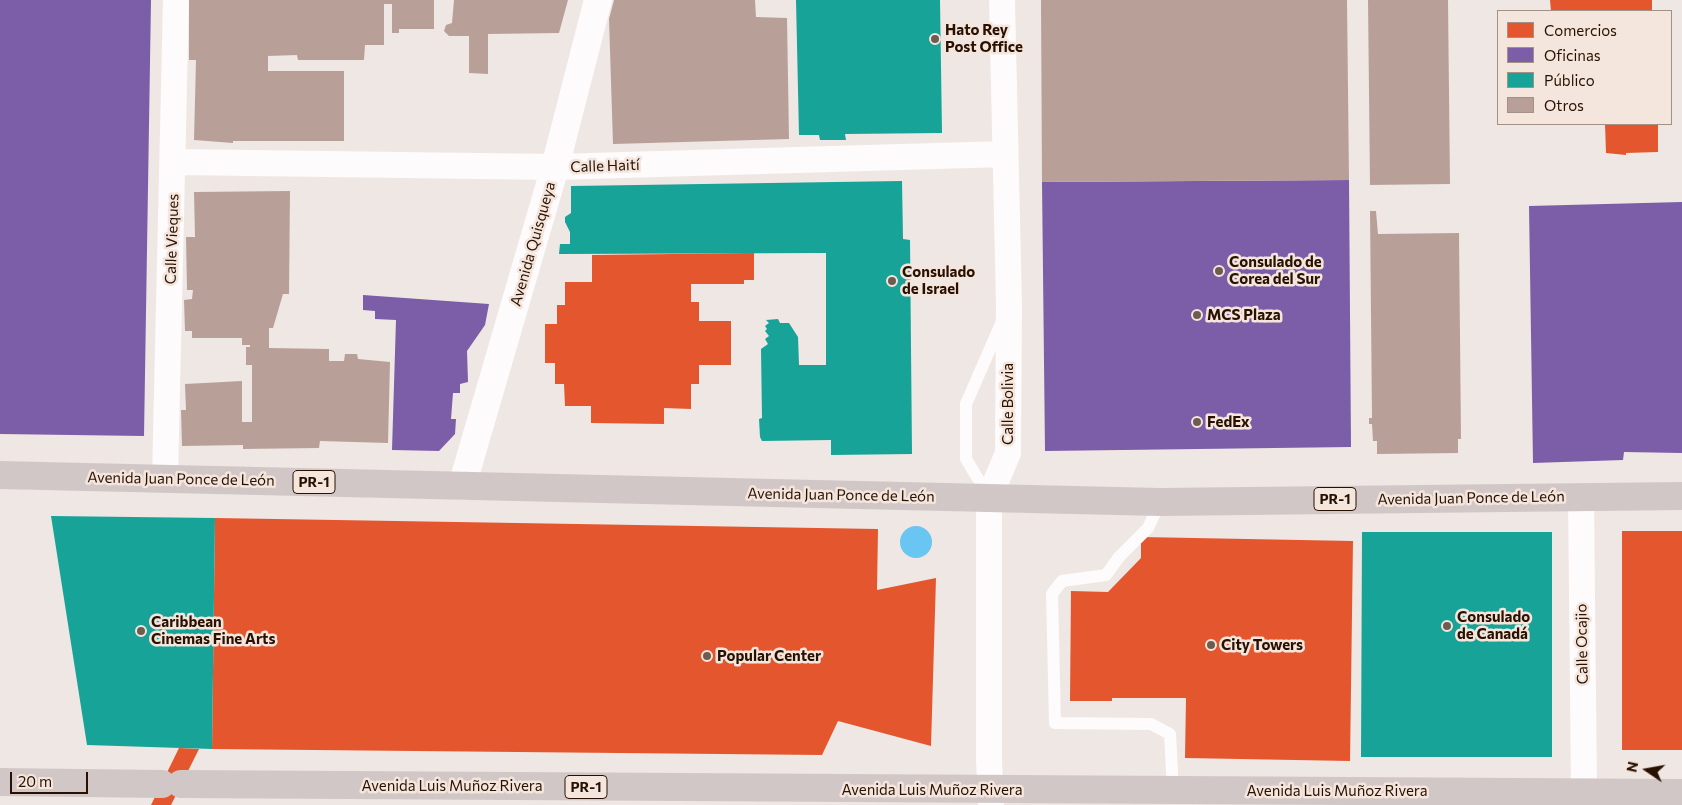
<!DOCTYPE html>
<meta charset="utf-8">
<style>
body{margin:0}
#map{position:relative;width:1682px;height:805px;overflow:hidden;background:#efe7e3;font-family:Commissioner,sans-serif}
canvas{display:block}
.legend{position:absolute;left:1497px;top:10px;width:175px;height:115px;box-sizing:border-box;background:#f5e6dd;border:1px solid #a39185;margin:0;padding:6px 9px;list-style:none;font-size:15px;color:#291101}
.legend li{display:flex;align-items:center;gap:10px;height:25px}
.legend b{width:25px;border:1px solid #a39185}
.north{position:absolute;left:1622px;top:745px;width:50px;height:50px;-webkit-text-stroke:4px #f5e6dd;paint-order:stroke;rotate:282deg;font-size:14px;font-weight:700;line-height:20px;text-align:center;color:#291101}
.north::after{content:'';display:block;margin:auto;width:18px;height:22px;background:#291101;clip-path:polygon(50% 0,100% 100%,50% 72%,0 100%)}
.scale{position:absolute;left:10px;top:772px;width:78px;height:22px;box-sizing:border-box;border:2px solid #291101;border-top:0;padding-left:6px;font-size:15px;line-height:18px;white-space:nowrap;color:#291101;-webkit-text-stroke:4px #f5e6dd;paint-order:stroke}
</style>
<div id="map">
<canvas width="1682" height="805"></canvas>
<ul class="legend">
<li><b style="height:14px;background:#e4572e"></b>Comercios</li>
<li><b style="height:14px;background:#7b5ea7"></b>Oficinas</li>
<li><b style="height:14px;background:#17a398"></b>Público</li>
<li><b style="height:14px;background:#b8a099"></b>Otros</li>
</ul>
<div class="north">N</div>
<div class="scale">20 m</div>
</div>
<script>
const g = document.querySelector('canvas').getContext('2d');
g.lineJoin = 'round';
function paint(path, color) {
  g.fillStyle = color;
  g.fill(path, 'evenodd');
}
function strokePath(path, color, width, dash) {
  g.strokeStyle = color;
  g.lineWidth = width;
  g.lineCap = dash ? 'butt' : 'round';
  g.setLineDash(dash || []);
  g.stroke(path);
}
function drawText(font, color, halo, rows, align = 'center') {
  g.font = font + ' Commissioner,sans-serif';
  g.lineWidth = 5;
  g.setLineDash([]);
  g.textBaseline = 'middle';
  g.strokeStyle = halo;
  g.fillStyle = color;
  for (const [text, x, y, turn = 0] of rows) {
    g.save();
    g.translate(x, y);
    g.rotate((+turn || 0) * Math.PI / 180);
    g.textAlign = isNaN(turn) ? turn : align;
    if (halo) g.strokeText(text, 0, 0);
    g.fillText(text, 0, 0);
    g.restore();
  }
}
paint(new Path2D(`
 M900 542a16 16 0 1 1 32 0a16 16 0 1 1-32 0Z`), '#69c5f2');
paint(new Path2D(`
 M1550,0h102v11h-101z
 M1605,124h53v28l-32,1v2l-20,-2z
 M754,253v27h-10v4h-53v18h8v19h32v44h-32v19h-8v25l-27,-1v16l-73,-1v-17h-26l-1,-22h-9v-21h-10v-39h12v-19h8v-23h27v-27z
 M215,518l663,11 -1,61 59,-12 -5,168 -93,-25 -16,34 -610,-6z
 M1622,531h60v219h-60z
 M1141,537l212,4 -3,220 -165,-3 1,-60h-74v3h-42l1,-110 37,1 33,-34z
 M179,748l20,1 -28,56h-20z`), '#e4572e');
paint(new Path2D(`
 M0,0h151l-7,436 -144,-2z
 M1349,180l2,267 -306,4 -3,-269z
 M1682,202v251l-58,-1 -1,8 -90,3 -4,-257z
 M363,295l126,9 -4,21 -18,26 1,31 -8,2v9h-7l-2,26h5l-1,15 -16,17 -47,-1 4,-130 -21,-1v-8l-12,-1z`), '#7b5ea7');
paint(new Path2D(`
 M796,0h144l2,133 -97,1 1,6h-26l-1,-5h-20z
 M902,181l1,58 7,1 2,214 -81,1v-15l-69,1 -2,-4 -1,-18 3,-1 -1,-69 7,-5 -3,-5 4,-3 -4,-5 2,-2 -2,-3 4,-3 -3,-3 12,-1 2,4h9l9,14 1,28h27v-112l-267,1 1,-10h10v-12l-5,-10v-5l6,-4v-27z
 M51,516l164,2 -3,231 -125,-4z
 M1362,532h190v225h-191z`), '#17a398');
paint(new Path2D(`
 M189,0h245v29h-35v4h-7v-29h-8v41h-19l-1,15h-66l-1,-5 -29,1v15h76v70h-111v2l-39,-3 2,-80h-7z
 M454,0h114l-9,33 -71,1v40l-19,-1v-37h-20l-5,-5 2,-6 6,-2z
 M614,0h141l1,17 31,1 2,121 -176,5 -4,-125z
 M1041,0h306l2,180 -307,2z
 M1368,0h80l2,184 -80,1z
 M290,191l-1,103h-6l-10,34h-4v20l60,1v12h15l1,-7h12l1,5 32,3 -2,81 -68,-2 -1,7 -76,1v-4l-61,1 -1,-36h5l-1,-26 57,-3v41h10v-57h-6v-18h4v-2h-8v-7h-50v-7h-7l-1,-31 8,-1 1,-9h-6l-1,-53h9l-1,-45z
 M1370,211h6l2,23 81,-1 2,206h-3v14l-81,1v-13h-4l-1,-17h-3v-6h3z`), '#b8a099');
strokePath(new Path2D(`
 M989,497l-23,-38v-55l37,-85
 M1160,502l-12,26 -29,29 -13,18 -44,6 -10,13 3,129 96,1 19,10 3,56`), '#fdfbfb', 12);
strokePath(new Path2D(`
 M174,162l381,5 450,-13
 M165,478l11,-478
 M1581,497l3,295
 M991,805l-2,-45v-262l19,-45 1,-148 -7,-305`), '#fdfbfb', 26);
strokePath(new Path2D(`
 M462,486l93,-319 43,-167`), '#fdfbfb', 28);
strokePath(new Path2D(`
 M0,475l1160,27 522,-6
 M0,782l162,2
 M181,784l1501,9`), '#d2c7c7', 28);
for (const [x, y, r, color] of [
 [935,39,5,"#6e5c50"],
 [1219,271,5,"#6e5c50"],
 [892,281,5,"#6e5c50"],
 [1197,315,5,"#6e5c50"],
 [1197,422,5,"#6e5c50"],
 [1447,626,5,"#6e5c50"],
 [141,631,5,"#6e5c50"],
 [1211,645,5,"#6e5c50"],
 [707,656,5,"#6e5c50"]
]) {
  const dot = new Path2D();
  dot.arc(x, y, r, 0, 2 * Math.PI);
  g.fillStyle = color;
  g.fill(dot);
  strokePath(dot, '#f5e6dd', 2);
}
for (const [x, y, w] of [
 [314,482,42],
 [1335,499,42],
 [586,787,42]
]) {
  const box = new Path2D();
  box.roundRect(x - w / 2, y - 11.5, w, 23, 4);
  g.fillStyle = '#f5e6dd';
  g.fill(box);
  strokePath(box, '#291101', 1);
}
drawText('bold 14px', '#291101', null, [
 ["PR-1",314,482],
 ["PR-1",1335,499],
 ["PR-1",586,787]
]);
drawText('bold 15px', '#291101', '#f5e6dd', [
 ["Hato Rey",945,30],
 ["Post Office",945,47],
 ["Consulado de",1229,262],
 ["Corea del Sur",1229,279],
 ["Consulado",902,272],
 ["de Israel",902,289],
 ["MCS Plaza",1207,315],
 ["FedEx",1207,422],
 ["Consulado",1457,617],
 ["de Canadá",1457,634],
 ["Caribbean",151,622],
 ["Cinemas Fine Arts",151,639],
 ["City Towers",1221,645],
 ["Popular Center",717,656]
], 'left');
drawText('15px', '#291101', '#f5e6dd', [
 ["Calle Haití",605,166,-2],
 ["Calle Vieques",172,239,-88],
 ["Avenida Quisqueya",533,244,-74],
 ["Calle Bolivia",1008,404,-90],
 ["Avenida Juan Ponce de León",181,479,1],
 ["Avenida Juan Ponce de León",841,495,1],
 ["Avenida Juan Ponce de León",1471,498,-1],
 ["Calle Ocajio",1582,644,-91],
 ["Avenida Luis Muñoz Rivera",452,786],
 ["Avenida Luis Muñoz Rivera",932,790],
 ["Avenida Luis Muñoz Rivera",1337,791]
]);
</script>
